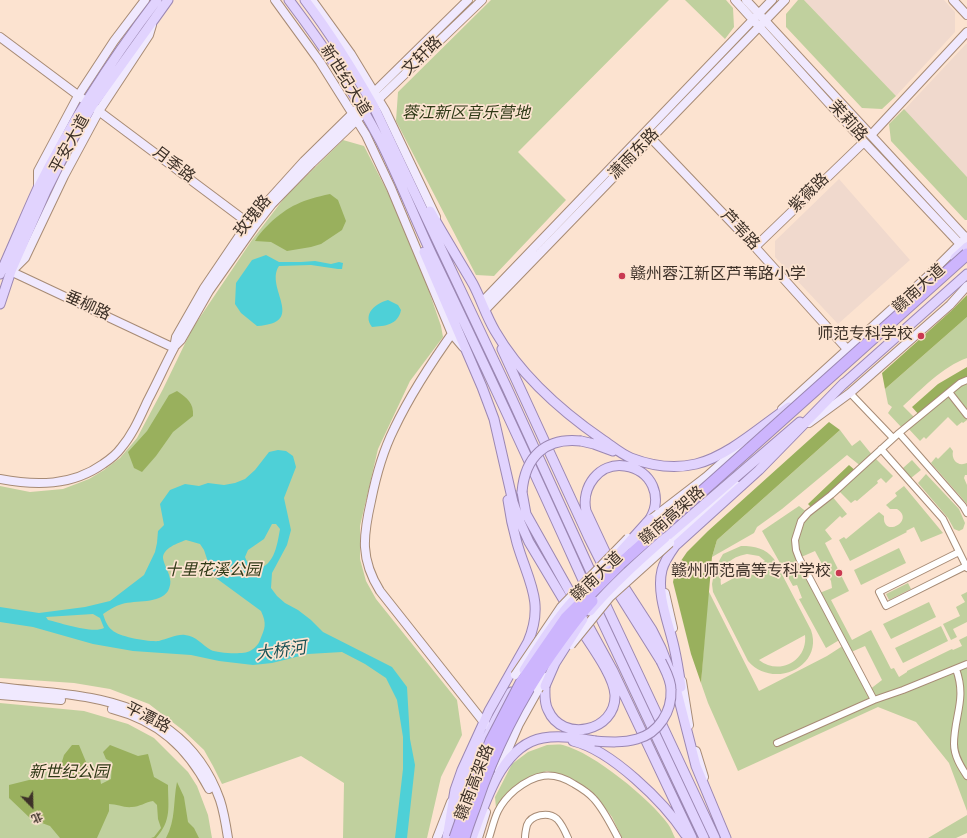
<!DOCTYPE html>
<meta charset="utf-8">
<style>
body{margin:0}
#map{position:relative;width:967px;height:838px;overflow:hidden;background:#fce3d0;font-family:Spectral,"Noto Sans SC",serif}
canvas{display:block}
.north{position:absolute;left:12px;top:786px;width:40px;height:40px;-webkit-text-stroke:3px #fce3d0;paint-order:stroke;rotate:157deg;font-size:11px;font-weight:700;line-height:16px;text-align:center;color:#3d3128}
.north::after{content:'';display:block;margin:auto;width:14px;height:18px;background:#3d3128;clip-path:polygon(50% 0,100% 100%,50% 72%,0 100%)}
</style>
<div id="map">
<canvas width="967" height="838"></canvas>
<div class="north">北</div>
</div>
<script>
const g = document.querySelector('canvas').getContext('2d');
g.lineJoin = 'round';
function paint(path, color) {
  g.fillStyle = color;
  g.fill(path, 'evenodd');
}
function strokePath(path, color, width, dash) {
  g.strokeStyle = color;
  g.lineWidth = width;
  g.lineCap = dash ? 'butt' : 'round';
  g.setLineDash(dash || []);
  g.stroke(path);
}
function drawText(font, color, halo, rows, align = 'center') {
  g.font = font + ' Spectral,"Noto Sans SC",serif';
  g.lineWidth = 3.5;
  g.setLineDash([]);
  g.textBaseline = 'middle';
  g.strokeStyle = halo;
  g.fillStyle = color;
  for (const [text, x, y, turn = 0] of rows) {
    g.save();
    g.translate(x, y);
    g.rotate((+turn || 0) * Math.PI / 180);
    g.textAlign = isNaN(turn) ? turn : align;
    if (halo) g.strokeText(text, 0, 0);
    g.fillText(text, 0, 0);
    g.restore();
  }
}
paint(new Path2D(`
 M804,0h140l11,12v20l-59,64z
 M966,44h1v133l-63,-67z
 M839,179l71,81 -72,64 -63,-67v-16z`), '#f0d9cd');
paint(new Path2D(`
 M491,0h178l-151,152 48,48 -72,76 -18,-1 -80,-154 2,-29z
 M685,0h41l7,8 1,19 -9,12z
 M798,0h6l92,96 -14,13 -20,-1 -76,-81v-13z
 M904,109l63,68v43h-2l-74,-79 -2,-17z
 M343,140l21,6 46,90 31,90 2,11 -33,44 -32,68 -18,77v33l6,22 10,18 81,101 5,35 -21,42 -14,61h-84l1,-55 -43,-27 -79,28 -9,-18 -9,-16 -20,-19 -35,-27 -39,-15 -36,-6 -74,-5v-192l30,6 33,-3 26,-10 15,-9 16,-12 17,-20 26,-49 29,-60 60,-89 33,-43z
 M967,317v41c-25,9 -45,31 -64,48l13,13 51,-39v40l-4,3 -1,-1 -5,4 -9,-9 -22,22 -2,-2 -4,4 -13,-14 -4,2 -15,-16 4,-6 -4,-3 -3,-15z
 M840,430l12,16 8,-6 13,16 20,20 -7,7 -5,-5 -4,3 1,2 -21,18 -2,-1 -4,3 -13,-13 24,-23 -15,-12 -65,54 -25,18 -3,6 -42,24 5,-17z
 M950,447l3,4c-2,9 5,16 14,12v12h-2l-1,3 3,7v19l-36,-41 5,-6 2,2z
 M912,460l9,10 -10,8 -8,-10z
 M926,474l33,35 6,14 -2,6 -4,2 -5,-2 -6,-11 -30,-35z
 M904,486l39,47 -22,9 -7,-15 -8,4 1,1 -57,29 -11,-21 5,-3 2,2 33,-27 5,4c-2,23 32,5 13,-7h-7l-4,-4 11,-9 -2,-3z
 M831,495l16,19 -5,4 -2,-2 -15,14 7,9 -7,4 24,48 -18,9 21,40 19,-10 20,39 3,-1 5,9 8,-5v-1l45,-22 1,1 9,-4 -3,-6 8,-4v175l-18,-48 -33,-41 -38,-15 -140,64 -30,-68 -7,-20 7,-93 51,101 68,-35 17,-11 -3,-6 -15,9 -27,-49 3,-1 -5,-13 -4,1 -31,-55 37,-25 9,7zM815,551l16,30 1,7 -15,6 -18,-36zM865,646l17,34 -13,10 -20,-37z
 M741,546c14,0 24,2 33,13l37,71c13,37 -38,60 -63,31l-35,-69 -1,-8 3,-16 8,-14zM747,554l12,2 6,5 -44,24c-2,-18 9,-28 26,-31zM805,635c3,26 -26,41 -46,25z
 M899,548l7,15 -45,22 -7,-15z
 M908,583l3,6 -22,11 -3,-6z
 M967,592v30l-14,7 4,8 -6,3 -8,-16 17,-8 -4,-9 9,-5 -4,-7z
 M929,602l7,15 -45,22 -8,-15z
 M941,626l7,15 -45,22 -8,-15z
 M0,703l84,8 44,13 26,14 34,34 9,14 11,29 4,23h-212z
 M547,745c5,0 11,-1 16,0 31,8 87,54 105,79 3,4 5,10 7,14h-53l-10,-21 -9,-12 -14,-16 -26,-14 -16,-4 -14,5 -20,12 -17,20 -1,-11 17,-33 16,-12z
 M967,815v18l-11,5h-28z`), '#c0d09e');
paint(new Path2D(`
 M330,194l8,6 8,21 -4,9 -21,14 -10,3 -24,4 -16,-9 -16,-1c4,-7 8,-11 14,-17 20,-19 34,-24 61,-30z
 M967,295v22l-82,72 -3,-16 69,-62z
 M967,367v13l-47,36 -8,-9 26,-23z
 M177,391c10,7 17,12 16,25l-20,16 -17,24 -14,16 -8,-4 -6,-16 19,-21 22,-36z
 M829,422l11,8 -123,110 -5,17 -11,126 -10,-29 -18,-72 3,-14 11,-16 21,-21z
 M849,465l8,7 -44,37 -5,-5z
 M72,745h7l12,29 9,4 1,6 10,-5 1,-17 -6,-3 -3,-7 7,-7 28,11 10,-2 6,23 14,8c0,22 4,35 -12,53h-5l3,-1 7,-9 -3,-9 -1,-14 -4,-4c-7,1 -14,6 -21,6 -8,1 -15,-3 -23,-3v7l-12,27h-37l-10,-12 -19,-7 -22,-21v-13l20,-5 20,-1 11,-11 4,-13z
 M177,782l7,15 4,25 6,6 5,10h-33c10,-18 7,-37 11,-56z`), '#99b05d');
paint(new Path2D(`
 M266,255l13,7h22l14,-1 16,3 8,-2 4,1 -1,6h-4l-27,-4 -32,1c-15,22 29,57 -22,60l-16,-13 -6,-9 1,-21 16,-23z
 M388,300l10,5 3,5c-3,15 -16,16 -29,17 -10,-13 4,-24 16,-27z
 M278,450l8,1 7,5 3,11 -12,31 7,32 -4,15 -15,28 -1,15 6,8 8,7 13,7 13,10 12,12 69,35 15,20 3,52 5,26 -8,73h-12l8,-69v-32l-6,-37 -11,-22 -21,-14 -23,-12 -34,2 -36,9 -19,2 -34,-4 -28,-6 -58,-4 -40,-7 -60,-17 -33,-5v-15l39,6 46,-6 25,-6 34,-26 11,-23 2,-9 1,-12 6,-6 -4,-21 10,-14 15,-6 14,2 9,-3 16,2 11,-2 10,-4 10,-9 14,-18zM272,524h4l4,5c-3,17 -6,40 -27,40l-5,-5 -3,-7 3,-7 16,-11zM186,540l14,4 4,6 6,18 6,10 45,33c6,13 4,17 -1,29 -1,4 -6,9 -10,11 -7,4 -33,2 -39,-1 -9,-5 -15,-14 -26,-15 -8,-1 -18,4 -26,6 -10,1 -40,-4 -47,-11 -5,-4 -7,-10 -9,-16 6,-4 12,-8 19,-10 14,-4 37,0 46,-13 2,-4 3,-9 2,-12 -1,-7 -6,-14 -7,-21 0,-10 15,-15 23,-18zM93,614l7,4 4,10c-11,6 -43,-5 -56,-8l-2,-3z`), '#4ed0d7');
const street = new Path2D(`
 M967,380l-7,3 -61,50 -68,62 -23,18 -7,8 -6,19 1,10 3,8 75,142 29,-10 64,-26
 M949,392l18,23
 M850,393l43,45
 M899,433l64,73 4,7
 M881,449l62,70 24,49
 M959,552l-80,40 7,14 80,-40
 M956,669c11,30 -2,47 -2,75 0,12 7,23 13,32
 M777,743l97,-43
 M489,838c3,-9 5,-19 9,-27 4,-8 10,-15 17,-21 20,-16 37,-20 59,-6 7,4 14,8 20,15 10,11 17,26 24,39
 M525,838c0,-4 1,-9 2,-13 4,-10 21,-14 30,-6 5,5 8,12 11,19`);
const secondary = new Path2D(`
 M275,0l45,62 46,73 25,53 61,146 11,13
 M312,0l39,54 34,56 51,107
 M735,0l129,142 96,102
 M746,0l220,238
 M953,0l14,15
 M0,37l83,62
 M96,109l155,116
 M647,134l108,113 92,102
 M871,135l96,-103
 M38,188v-17l40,-75 36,-55 31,-41
 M755,247l109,-105
 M8,270l166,78
 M12,271l13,-13 39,-82 35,-65 50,-76 3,-10
 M482,302l290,-302
 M485,310l300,-310
 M456,328c-23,32 -45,65 -62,101 -11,22 -18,47 -23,72 -8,35 -11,58 9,90l106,134
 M174,347l7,-7 28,-49 45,-64 18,-23 40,-41 170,-163
 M782,409l145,-132 40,-40
 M809,423l41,-30 100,-88 17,-19
 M0,479c36,7 72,7 103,-15 6,-4 13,-9 18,-16 12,-14 19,-31 27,-48 9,-17 17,-35 26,-52l2,-11 28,-49 44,-65 56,-62 164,-161
 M658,514l48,-37 37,-33
 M670,543l66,-58
 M665,593l8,35
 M682,681l7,44
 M0,687c30,4 61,5 91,11 60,11 108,42 129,102 4,12 6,25 8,38
 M0,695l61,5
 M112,709c46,12 75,38 97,80
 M696,751l8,26
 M499,770l20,-46 19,-34
 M437,838l14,-36
 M478,838l8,-26`);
const primary = new Path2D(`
 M289,0c34,45 66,93 92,142 19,38 34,77 52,115 53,110 104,221 154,332
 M305,0c25,33 47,68 68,105l134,283 88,193
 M430,211c14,25 29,49 43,73 8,15 13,32 22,47 26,45 66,80 108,109 9,6 18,14 28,18 21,8 44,11 65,6 33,-8 65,-38 93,-57
 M424,252l58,135 12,32 19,83 7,20 9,20 40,67
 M955,258l12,-11
 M0,274c13,-28 25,-58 38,-86 33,-66 74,-129 119,-188
 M0,304l11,-33 35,-80 21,-42 25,-43 76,-106
 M502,349l87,189 20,40 52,83
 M840,387l127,-113
 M581,441l13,3 19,7
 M522,492l4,22 50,89
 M650,519c13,-22 2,-49 -25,-53 -26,-4 -44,21 -39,45l29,62 37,57 9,18 14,36 21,82 30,72
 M656,524l25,-21
 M665,538l135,-116
 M602,597l113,241
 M595,606l109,232
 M584,618l29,53 79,167
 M545,686c0,8 -1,17 3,24 14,33 68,22 67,-15 -1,-20 -26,-52 -37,-70
 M681,687c-2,-14 -4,-27 -7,-40 -5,-23 -18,-53 -12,-77 2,-8 8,-17 13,-24l84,-76 85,-87
 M573,741c38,9 91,61 112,93
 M457,805c15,-39 33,-77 54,-113
 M447,838l8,-48 7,-20 27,-59 39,-69c17,-40 0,-61 -11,-99 -4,-14 -7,-28 -9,-43
 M472,838c13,-34 29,-93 71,-100 17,-3 35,0 52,3`);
strokePath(street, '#a78b75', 8);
strokePath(secondary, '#a78b75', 10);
strokePath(primary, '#9b87b2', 11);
strokePath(street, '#fff', 6);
strokePath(secondary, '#f0e9fe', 8);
strokePath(primary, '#e1d3fe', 9);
const secondaryBridge = new Path2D(`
 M646,523l12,-9
 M571,645l39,-48 60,-54
 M515,675l46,-68 67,-69
 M538,690l8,-13`);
const primaryBridge = new Path2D(`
 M522,492c3,-35 23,-55 59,-51
 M633,546l23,-22
 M613,560l37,-41
 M590,611c23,-27 49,-50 75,-73
 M524,670c12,-20 25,-40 40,-59 16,-20 37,-37 56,-54
 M545,686l10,-23 28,-44
 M595,741c14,1 28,2 42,-2 22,-6 35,-28 34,-49 0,-11 -6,-20 -10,-29`);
const highwayBridge = new Path2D(`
 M455,838l16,-46 20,-51 30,-58 45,-65 54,-54 96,-85 251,-225
 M464,838c3,-11 7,-21 11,-32 18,-54 43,-105 76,-152 13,-18 26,-37 41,-53`);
strokePath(secondaryBridge, '#a78b75', 10, []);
strokePath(primaryBridge, '#9b87b2', 11, []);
strokePath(highwayBridge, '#9b87b2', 13, []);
strokePath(secondaryBridge, '#f0e9fe', 8);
strokePath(primaryBridge, '#e1d3fe', 9);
strokePath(highwayBridge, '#cdb5fd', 11);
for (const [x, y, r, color] of [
 [622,276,4,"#c93951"],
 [921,336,4,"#c93951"],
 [839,573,4,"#c93951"]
]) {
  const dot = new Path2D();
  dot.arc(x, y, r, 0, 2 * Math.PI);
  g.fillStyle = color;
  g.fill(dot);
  strokePath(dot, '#fce3d0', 1.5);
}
drawText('16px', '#3d3128', '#fce3d0', [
 ["文轩路",423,57,-44],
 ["新世纪大道",344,81,58],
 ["茉莉路",847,122,48],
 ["平安大道",71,145,-61],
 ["潇雨东路",635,155,-46],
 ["月季路",173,166,37],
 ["紫薇路",810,194,-44],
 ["玫瑰路",254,217,-51],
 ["芦苇路",739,231,47],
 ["赣南大道",920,290,-42],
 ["垂柳路",87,307,25],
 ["赣南高架路",673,517,-41],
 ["赣南大道",598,578,-43],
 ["平潭路",147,719,27],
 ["赣南高架路",476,783,-69]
]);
drawText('italic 16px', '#2f3916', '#fce3d0', [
 ["蓉江新区音乐营地",466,115],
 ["十里花溪公园",213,572],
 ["新世纪公园",69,774]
]);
drawText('16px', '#3d3128', '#fce3d0', [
 ["赣州蓉江新区芦苇路小学",630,276,"left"],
 ["师范专科学校",913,336],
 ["赣州师范高等专科学校",831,573]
], 'right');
drawText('italic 17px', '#1b5255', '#fce3d0', [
 ["大桥河",281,653,-8]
]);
</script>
